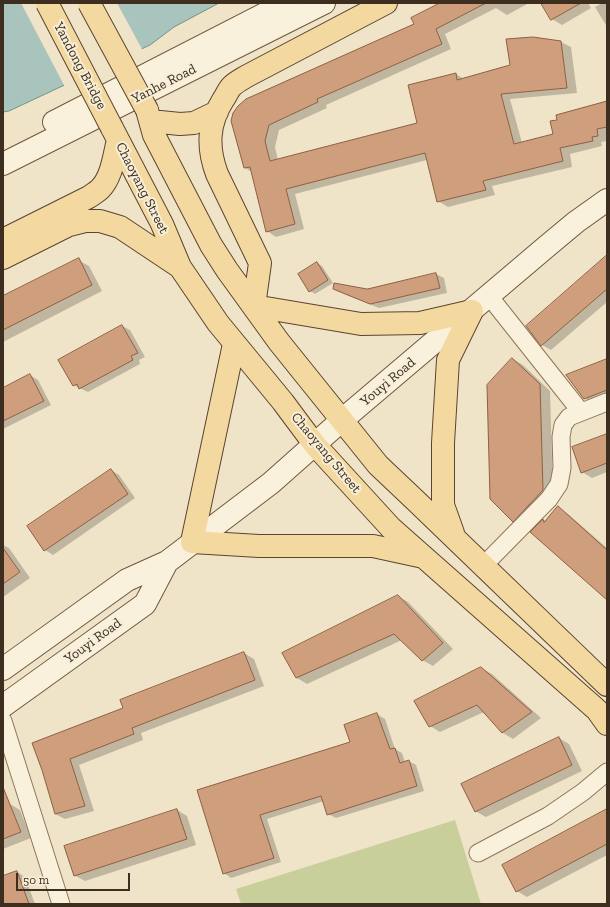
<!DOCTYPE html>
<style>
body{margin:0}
#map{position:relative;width:610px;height:907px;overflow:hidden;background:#f0e4c8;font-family:"Zilla Slab",serif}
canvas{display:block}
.frame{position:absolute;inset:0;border:4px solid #3d2e20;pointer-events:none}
.scale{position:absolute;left:16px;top:873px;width:114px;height:18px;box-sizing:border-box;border:2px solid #3d2e20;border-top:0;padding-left:5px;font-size:12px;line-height:14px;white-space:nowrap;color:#3d2e20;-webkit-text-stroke:3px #f7eed8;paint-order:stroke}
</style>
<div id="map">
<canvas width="610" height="907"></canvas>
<div class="frame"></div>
<div class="scale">50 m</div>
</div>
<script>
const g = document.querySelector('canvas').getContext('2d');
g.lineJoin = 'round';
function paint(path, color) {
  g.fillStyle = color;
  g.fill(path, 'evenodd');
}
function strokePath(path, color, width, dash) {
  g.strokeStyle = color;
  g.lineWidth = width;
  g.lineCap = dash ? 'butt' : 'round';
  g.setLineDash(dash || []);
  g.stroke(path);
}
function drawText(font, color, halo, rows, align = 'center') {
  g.font = font + ' "Zilla Slab",serif';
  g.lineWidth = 4;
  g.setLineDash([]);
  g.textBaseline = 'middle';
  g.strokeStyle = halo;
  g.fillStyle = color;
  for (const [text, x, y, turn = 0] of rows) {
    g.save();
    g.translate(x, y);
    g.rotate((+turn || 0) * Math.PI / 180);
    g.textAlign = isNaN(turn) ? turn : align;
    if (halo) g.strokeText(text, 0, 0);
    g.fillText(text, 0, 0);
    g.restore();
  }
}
paint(new Path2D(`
 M455,820l26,84h-240l-5,-15z`), '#c9cf9b');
const water = new Path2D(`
 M3,3h216l-45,24 -24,18 -141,66 -6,1z`);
paint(water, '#a9c4bc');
strokePath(water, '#6f938a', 1);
paint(new Path2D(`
 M21,3h96l26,48 -78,36z`), '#f0e4c8');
paint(new Path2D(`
 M442,3h87l-22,12 -11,-7 -51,26 6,15 -125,56 1,3 -48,22 -4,17 3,13 140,-36 38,-50 8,5 47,-13 50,-24 10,5 6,46 -67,6 12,44 32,-9 4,-14 49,-18v39l-6,1 1,4 -32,8 2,13 -80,19 3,9 -47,12 -10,-6 -11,-41 -132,34 9,35 -28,8 -9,-6 -15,-59 -7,-4 -13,-47 183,-96z
 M542,3h46l3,5 -29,17 -10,-6z
 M602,3h5v24l-12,-20z
 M607,257v45l-56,48 -9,-5z
 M78,260l11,6 13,25 -99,51v-44z
 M317,263l5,3 11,17 -18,11 -5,-3z
 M436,274l8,4 3,15 -68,15 -37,-15 -8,-5 33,2z
 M122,326l8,4 15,27 -6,3 1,4 -52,28 -15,-7z
 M513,359l10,6 27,26 3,105 -30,31 -10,-6z
 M607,360v38l-13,6 -10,-6z
 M30,375l8,5 13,25 -48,24v-40z
 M607,435v37l-15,6 -10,-6z
 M111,470l8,5 16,23 -82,57 -8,-5z
 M558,508l10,6 39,34v51l-75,-67 12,-12 2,1z
 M3,545l6,3 21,30 -27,19z
 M398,596l10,6 45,47 -20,17 -11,-6 -20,-20 -95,44 -10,-6 -13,-25z
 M244,653l10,6 10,27 -123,47 2,7 -64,25 15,46 -29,8 -10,-5 -12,-44 81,-61z
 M481,668l11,6 49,44 -28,21 -10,-6 -19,-21 -44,20 -10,-6z
 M377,714l8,5 10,30 7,4 3,9 4,-1 7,4 8,26 -88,27 -8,-4 -4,-13 -57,18 14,43 -50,16 -7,-5 -26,-82 153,-48z
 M559,738l10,6 13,27 -96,46 -11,-6z
 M10,804l10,6 11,28 -28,11v-42z
 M177,810l10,6 9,29 -111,36 -11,-6z
 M607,811v44l-80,42 -10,-6z
 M17,872l8,5 10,27h-32v-27z`), '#0003');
const building = new Path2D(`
 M440,3h46l-50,26 6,15 -125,55 1,3 -49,23 -4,16 5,20 147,-38 -9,-38 48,-12 1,7 53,-15 -4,-26 27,-2 28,4 6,47 -66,6 13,50 39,-10 -3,-13 7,-1 -1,-5 51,-14v26l-10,2 1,7 -6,1 1,4 -33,7 3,13 -80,20 3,9 -49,12 -12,-49 -139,36 9,35 -29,8 -16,-65 -6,1 -13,-47 2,-8 5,-7 8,-7 168,-75 -3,-6z
 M541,3h40l-30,17z
 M607,255v34l-66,57 -15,-20z
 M79,258l13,27 -89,45v-34z
 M317,262l11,18 -19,12 -11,-18z
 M436,273l4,15 -70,16 -37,-15 1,-6 33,6z
 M122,325l16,28 -7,3 2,4 -54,29 -2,-5 -4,2 -15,-26z
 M512,358l28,26 3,106 -30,32 -23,-23 -3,-114z
 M607,359v31l-23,9 -18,-24z
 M30,374l14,27 -41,20v-33z
 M607,434v29l-26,10 -9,-26z
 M111,469l17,25 -84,57 -17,-25z
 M558,506l49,44v50l-77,-68 13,-13 1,3z
 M3,548l17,24 -17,12z
 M398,595l45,48 -21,18 -28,-27 -98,44 -14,-25z
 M244,652l11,28 -123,48 2,6 -64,25 15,47 -30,8 -13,-44 -10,-27 91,-35 -3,-8z
 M481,667l51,45 -30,21 -25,-28 -48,22 -15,-26z
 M377,713l13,36 5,-1 5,15 9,-3 8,26 -90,29 -6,-19 -61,19 14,43 -51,16 -26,-84 153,-48 -6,-17z
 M559,737l13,28 -97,47 -14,-28z
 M3,787l18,45 -18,7z
 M177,809l10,30 -113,37 -10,-30z
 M607,809v35l-91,48 -14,-27z
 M17,871l12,33h-26v-28z`);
paint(building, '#cf9f7d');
strokePath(building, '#8d5f41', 1);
const street = new Path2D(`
 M489,296l92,116
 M483,566l66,-67 10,-15 3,-16 -1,-31 2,-12 6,-8 38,-15
 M3,721l58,183
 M478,853l70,-37 35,-24 24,-20`);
const secondary = new Path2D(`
 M54,122l232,-119
 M3,164l321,-161
 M3,669l124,-89 40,-18 104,-79 71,-63 204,-173 30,-25 31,-22
 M3,706l142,-102 22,-42`);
const primary = new Path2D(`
 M147,110l7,25 57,110 16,25 52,72 99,123 37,35 192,185
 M150,121l30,3 14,-1 23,-11
 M112,128l50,96 18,43 38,56 65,79 32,43 76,83 206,182 10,14
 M3,240l86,-43c4,-3 8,-5 11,-8 12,-12 14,-33 18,-49
 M3,258l66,-33 16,-4h15l20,6 60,40
 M254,306l6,-43 -43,-89c-10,-27 -9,-50 6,-74 3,-4 5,-10 9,-14 4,-4 10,-7 15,-10l139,-73
 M254,306l107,18 59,-1 52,-12
 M234,344l-42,198 67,4h114l46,10
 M453,533l-10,-28v-62l5,-83 24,-49`);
strokePath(street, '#8d765c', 19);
strokePath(secondary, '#6f573f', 24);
strokePath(primary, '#5b4430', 24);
strokePath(street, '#faf1dc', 17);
strokePath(secondary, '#faf1dc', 22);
strokePath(primary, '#f3d9a0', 22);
const primaryBridge = new Path2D(`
 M47,3l65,125
 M89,3l58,107`);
strokePath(primaryBridge, '#5b4430', 24, []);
strokePath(primaryBridge, '#f3d9a0', 22);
drawText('14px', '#3d2e20', '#f7eed8', [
 ["Yandong Bridge",80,66,62],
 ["Yanhe Road",164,84,-27],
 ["Chaoyang Street",142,188,63],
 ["Youyi Road",388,382,-40],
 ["Chaoyang Street",326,453,50],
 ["Youyi Road",93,641,-36]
]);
</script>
